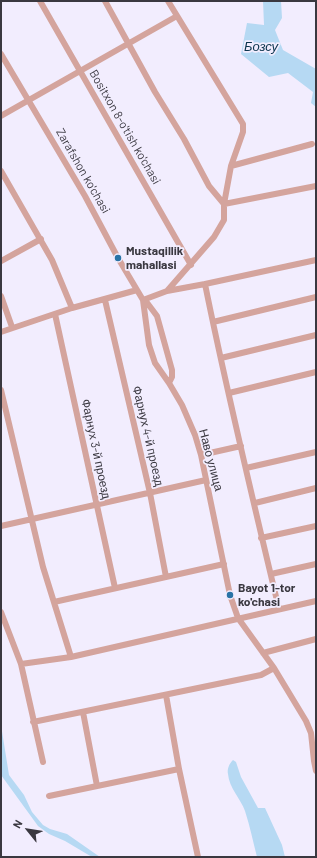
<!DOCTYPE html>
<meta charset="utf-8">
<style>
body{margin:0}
#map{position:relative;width:317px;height:858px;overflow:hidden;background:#f2edfe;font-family:Barlow,sans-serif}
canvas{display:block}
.frame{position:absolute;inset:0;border:2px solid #3a3840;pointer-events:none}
.north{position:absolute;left:8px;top:810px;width:40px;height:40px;-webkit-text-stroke:3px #f2edfe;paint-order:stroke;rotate:300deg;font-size:11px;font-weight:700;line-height:16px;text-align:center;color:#3a3840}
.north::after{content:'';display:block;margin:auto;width:14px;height:18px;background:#3a3840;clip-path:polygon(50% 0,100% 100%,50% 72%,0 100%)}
</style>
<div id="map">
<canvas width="317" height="858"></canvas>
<div class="frame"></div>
<div class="north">N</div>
</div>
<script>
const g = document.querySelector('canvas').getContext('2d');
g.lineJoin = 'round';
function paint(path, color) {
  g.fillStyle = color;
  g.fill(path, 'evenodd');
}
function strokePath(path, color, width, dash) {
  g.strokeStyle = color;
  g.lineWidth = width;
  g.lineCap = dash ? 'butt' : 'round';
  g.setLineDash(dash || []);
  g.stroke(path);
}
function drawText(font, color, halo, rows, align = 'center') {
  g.font = font + ' Barlow,sans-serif';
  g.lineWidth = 3.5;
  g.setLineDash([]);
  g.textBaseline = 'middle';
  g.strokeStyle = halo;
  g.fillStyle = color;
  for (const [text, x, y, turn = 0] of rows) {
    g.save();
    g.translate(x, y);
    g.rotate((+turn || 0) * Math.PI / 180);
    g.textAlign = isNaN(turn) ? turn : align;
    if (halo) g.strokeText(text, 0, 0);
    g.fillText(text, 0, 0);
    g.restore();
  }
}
paint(new Path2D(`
 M263,1h18l1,17 -7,12 8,20 33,19v38l-5,-4 2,-11 -25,-19 -19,4 -28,-23 6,-31 17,2z
 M1,725l8,50 15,20 8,17 11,13 7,4 17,5 33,23h-8l-27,-16 -16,-7 -11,-8 -37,-51z
 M233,760l3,2 5,15 17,31h7l17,37 3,12h-28c-4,-15 -7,-31 -12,-46 -4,-12 -16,-23 -17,-37 -1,-5 1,-10 5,-14z`), '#b6d9f3');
strokePath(new Path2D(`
 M40,1l151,264
 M105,1l50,91 29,47 25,47 15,18 92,-18
 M1,54l84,142 33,62 25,42 6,45 6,18 14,20 13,22 13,30 6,20 29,140 8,23 36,50 32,53 5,12 3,28 2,10
 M1,116l176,-100
 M231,166l81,-22
 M1,171l51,89 20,48
 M1,261l40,-22
 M205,284l111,-24
 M167,291l38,-7c22,109 48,217 74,325
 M1,296l11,31
 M105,300l45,193 16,84
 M143,300l24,-9 47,-54 10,-17v-16l7,-38 12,-34v-8l-75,-123
 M145,300l12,16 15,54v7l-3,6
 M55,314l60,274
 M213,322l103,-25
 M1,332l71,-24 65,-18
 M221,358l95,-23
 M1,390l42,177 28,90
 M229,393l87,-21
 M201,455l40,-9
 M246,468l70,-16
 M255,503l61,-15
 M1,526l205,-46
 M261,538l55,-12
 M271,574l45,-10
 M54,602l170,-38
 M1,612l20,52 22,98
 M263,653l53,-14
 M21,664l50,-7 245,-56
 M166,695l13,74 19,88
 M83,712l14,74
 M33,722l228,-47 13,-7
 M49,796l130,-27`), '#d4a49d', 6);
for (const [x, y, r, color] of [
 [118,258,4,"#2973a6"],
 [230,595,4,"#2973a6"]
]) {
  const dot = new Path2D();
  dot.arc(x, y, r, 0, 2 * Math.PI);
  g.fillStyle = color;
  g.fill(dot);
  strokePath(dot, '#f2edfe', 1.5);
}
drawText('12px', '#3a3840', '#f2edfe', [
 ["Bositxon 8-o'tish ko'chasi",125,127,60],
 ["Zarafshon ko'chasi",83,171,60],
 ["Фарнух 4-й проезд",148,436,77],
 ["Фарнух 3-й проезд",96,449,78],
 ["Наво улица",211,460,75]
]);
drawText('bold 12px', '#3a3840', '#f2edfe', [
 ["Mustaqillik",126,251],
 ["mahallasi",126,265],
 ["Bayot 1-tor",238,588],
 ["ko'chasi",238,602]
], 'left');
drawText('italic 13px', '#0a344d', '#f2edfe', [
 ["Бозсу",261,47]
]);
</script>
